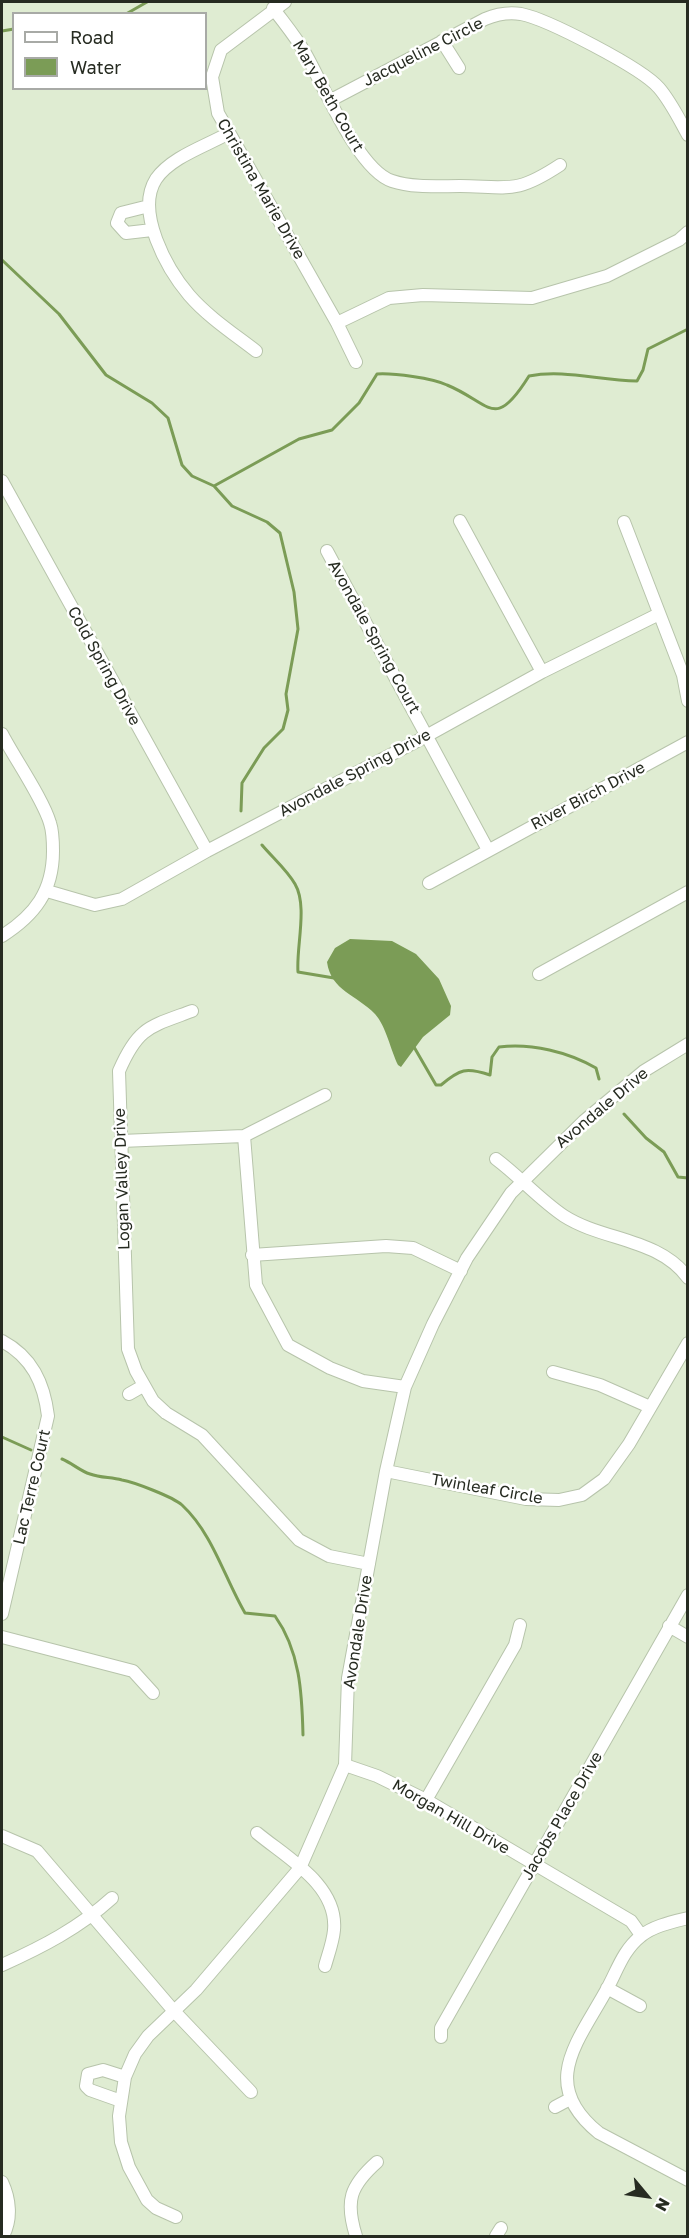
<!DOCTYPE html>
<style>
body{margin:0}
#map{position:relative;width:689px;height:2238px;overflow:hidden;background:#dfecd2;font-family:"Golos Text",sans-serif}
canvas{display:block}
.frame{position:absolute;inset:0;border:3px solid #262b21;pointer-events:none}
.legend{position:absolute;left:12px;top:12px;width:195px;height:78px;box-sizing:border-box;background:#fff;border:2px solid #a8aaa6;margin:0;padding:8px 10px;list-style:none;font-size:18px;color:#262b21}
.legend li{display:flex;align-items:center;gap:12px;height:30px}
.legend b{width:30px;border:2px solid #a8aaa6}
.north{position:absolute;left:617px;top:2166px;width:60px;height:60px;-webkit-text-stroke:4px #fff;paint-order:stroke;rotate:119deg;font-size:16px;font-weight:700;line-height:24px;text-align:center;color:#262b21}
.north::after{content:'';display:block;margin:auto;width:21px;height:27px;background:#262b21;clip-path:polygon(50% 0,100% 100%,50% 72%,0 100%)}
</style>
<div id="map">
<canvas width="689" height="2238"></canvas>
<div class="frame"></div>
<ul class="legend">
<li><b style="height:8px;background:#fff"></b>Road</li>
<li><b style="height:16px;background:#7b9c56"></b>Water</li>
</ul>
<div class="north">N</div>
</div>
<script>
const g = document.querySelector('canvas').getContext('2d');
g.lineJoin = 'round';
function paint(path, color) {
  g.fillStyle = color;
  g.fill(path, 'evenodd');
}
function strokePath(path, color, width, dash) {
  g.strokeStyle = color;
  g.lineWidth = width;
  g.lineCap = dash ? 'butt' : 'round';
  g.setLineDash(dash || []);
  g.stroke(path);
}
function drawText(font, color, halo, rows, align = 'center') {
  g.font = font + ' "Golos Text",sans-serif';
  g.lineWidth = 5;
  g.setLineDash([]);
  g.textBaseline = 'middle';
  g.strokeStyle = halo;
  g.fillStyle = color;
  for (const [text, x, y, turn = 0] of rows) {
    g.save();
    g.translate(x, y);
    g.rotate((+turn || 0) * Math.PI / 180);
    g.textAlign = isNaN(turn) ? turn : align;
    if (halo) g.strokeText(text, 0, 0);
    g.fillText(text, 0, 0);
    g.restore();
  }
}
paint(new Path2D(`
 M350,939l42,2 24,13 23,25 12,27 -1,9 -27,22 -22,30 -3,-2c-7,-14 -12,-39 -23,-51 -18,-19 -44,-23 -48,-52l8,-14z`), '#7b9c56');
strokePath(new Path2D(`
 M126,14l21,-12
 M2,31l12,-2
 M2,260l57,54 47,61 46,28 16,15 14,47 10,11 22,10 18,20 35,16 13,11 14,59 4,37 -12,65 2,16 -5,19 -19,19 -22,35 -1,28
 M214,486l85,-47 33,-9 27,-27 18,-29c17,-1 55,4 70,11 44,18 47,47 82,-9 36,-7 71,5 108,5l6,-11 5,-21 40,-20
 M262,845c10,12 25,25 33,39 13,22 1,63 3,88l36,6
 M414,1047l22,38h5c19,-16 25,-18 49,-10l2,-18 7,-10c33,-4 69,5 97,21l3,11
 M624,1114l22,24 18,14 14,25 10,1
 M2,1437l29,13
 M62,1459c10,4 18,12 28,15 11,4 21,3 32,6 12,2 51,17 60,25 31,29 42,72 63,108l30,3c25,35 27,77 28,119`), '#7b9c56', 3);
const minor = new Path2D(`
 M285,2l-64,48 -9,27 6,36 119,210 19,39
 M273,8c11,15 23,29 32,45 18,31 53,117 87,128 21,7 46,5 68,5 50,1 56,8 100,-21
 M442,41l17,27
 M331,100l154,-81c12,-5 24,-7 36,-5 26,5 121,54 138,74 12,14 20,31 29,47
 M229,133c-23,13 -58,24 -73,46 -21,33 11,90 33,116 19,22 45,39 67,56
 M149,206l-28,7 -4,10 9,10 26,-3
 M337,323l52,-25 34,-3 109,3 75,-22 72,-36 9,-8
 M2,481l205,370
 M460,521l82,151
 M624,522l59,153 5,26
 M327,551l161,299
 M2,734c13,25 41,65 48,89 3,9 3,19 3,28 0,40 -18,64 -51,85
 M429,883l259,-141
 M47,891l48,14 27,-6 85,-48 212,-111 123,-68 117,-58
 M539,974l149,-82
 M192,1011c-43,16 -54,16 -73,60l9,278 8,22 17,30 13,12 36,22 97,105 30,16 40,8
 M244,1136l12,149 32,60 42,23 33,13 42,6
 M121,1141l123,-5 81,-41
 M496,1159c24,18 44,41 68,57 39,25 95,22 124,62
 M252,1255l134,-9 27,2 48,23
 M2,1341c30,16 42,42 46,75l-46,198
 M553,1372l47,13 50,22
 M129,1394l14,-8
 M386,1471l140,28 33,1 23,-5 22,-16 25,-35 59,-101
 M669,1626l19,11
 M2,1637l131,34 20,22
 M345,1765l32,11 49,24 205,121 10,14
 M426,1800l89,-155 5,-20
 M257,1833c30,25 81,52 77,97 -1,12 -6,25 -9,36
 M2,1836l35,15 136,159 78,82
 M688,1918c-16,4 -35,8 -47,18 -18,14 -24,35 -34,53 -29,53 -69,95 -8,144l89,47
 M2,1965c40,-18 77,-37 110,-67
 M607,1988l33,18
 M441,2037v-9l247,-433
 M121,2101l-31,-11 -4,-4 2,-12 15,-4 22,7
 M555,2107l15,-8
 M2,2182c8,17 10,37 1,54
 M176,2217l-20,-9 -9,-8 -18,-33 -8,-25 -2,-26 6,-39 10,-23 13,-18 48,-46 104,-122 45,-103 3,-87 38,-207 19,-84 28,-63 34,-66 44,-65 73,-72 60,-50 44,-27
 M356,2236c-11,-35 -6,-50 21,-74
 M496,2236l5,-8`);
strokePath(minor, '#b7c4ab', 14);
strokePath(minor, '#fff', 12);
drawText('16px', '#262b21', '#fff', [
 ["Jacqueline Circle",423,52,-27],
 ["Mary Beth Court",328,96,60],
 ["Christina Marie Drive",261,189,60],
 ["Avondale Spring Court",374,637,61],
 ["Cold Spring Drive",104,666,61],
 ["Avondale Spring Drive",355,773,-28],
 ["River Birch Drive",588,796,-28],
 ["Avondale Drive",602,1108,-40],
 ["Logan Valley Drive",122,1179,-92],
 ["Lac Terre Court",32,1487,-77],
 ["Twinleaf Circle",487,1489,10],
 ["Avondale Drive",358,1632,-81],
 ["Jacobs Place Drive",562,1816,-60],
 ["Morgan Hill Drive",451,1817,30]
]);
</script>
